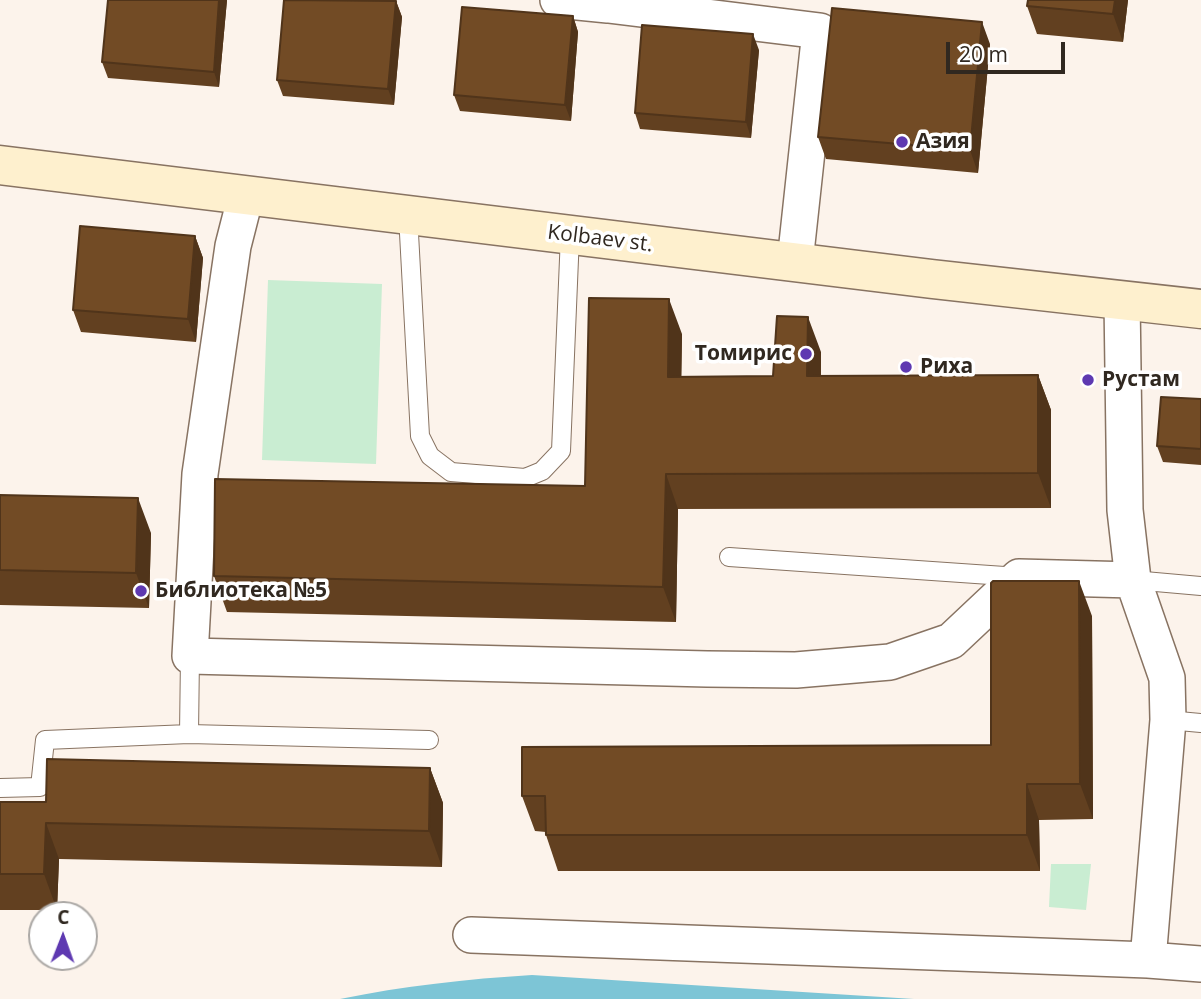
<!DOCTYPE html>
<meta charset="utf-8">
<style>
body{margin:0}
#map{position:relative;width:1201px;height:999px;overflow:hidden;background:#fcf3eb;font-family:"Open Sans",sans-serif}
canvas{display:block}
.north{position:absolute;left:28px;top:901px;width:70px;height:70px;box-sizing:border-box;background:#fff;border:2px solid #aca9a6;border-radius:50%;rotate:1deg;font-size:19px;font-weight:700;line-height:28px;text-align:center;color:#302820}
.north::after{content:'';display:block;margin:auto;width:24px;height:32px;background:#5e39b1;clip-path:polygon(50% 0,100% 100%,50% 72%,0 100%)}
.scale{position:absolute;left:946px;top:42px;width:119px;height:32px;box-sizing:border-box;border:4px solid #302820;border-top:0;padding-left:9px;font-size:21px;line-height:24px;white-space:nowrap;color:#302820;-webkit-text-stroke:5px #fff;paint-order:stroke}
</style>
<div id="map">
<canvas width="1201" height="999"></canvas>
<div class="north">С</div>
<div class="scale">20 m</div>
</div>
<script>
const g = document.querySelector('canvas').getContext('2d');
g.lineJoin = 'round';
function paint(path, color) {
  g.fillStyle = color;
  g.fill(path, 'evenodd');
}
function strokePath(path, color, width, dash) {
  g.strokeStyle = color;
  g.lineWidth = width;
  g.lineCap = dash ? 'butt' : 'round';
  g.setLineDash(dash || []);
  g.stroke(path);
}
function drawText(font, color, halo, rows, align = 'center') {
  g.font = font + ' "Open Sans",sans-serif';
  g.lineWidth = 7;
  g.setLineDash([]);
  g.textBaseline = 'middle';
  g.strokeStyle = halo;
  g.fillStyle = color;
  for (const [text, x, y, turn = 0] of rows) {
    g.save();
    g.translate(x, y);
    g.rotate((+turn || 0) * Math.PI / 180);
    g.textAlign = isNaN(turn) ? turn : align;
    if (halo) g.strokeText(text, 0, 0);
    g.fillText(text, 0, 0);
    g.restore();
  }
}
paint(new Path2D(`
 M268,280l114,4 -6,180 -114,-4z
 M1051,864h40l-5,46 -37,-3z`), '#c9edd2');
paint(new Path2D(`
 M532,975l382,24h-574c63,-13 127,-20 192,-24z`), '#7dc5d6');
const service = new Path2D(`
 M408,215l12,221 10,20 21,16 74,6 17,-7 19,-20 9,-216
 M729,557l290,20
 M1133,580l68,6
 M1168,720l33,3
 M189,734l240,6
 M0,788l40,-1 5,-47 144,-6 1,-78`);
const minor = new Path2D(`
 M558,0l50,5
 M609,0l-1,5 212,26 -25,231
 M246,195l-13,51 -33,228 -10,182 517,13 89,1 94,-8 61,-21 68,-64 114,3
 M1122,300l3,210 8,70 34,98 1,42 -20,240
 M471,935l677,25 53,4`);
const secondary = new Path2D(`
 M0,165l932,114 269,30`);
strokePath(service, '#887362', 20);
strokePath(minor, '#887362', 38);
strokePath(secondary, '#887362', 41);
strokePath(service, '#fff', 18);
strokePath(minor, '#fff', 35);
strokePath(secondary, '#fef0ce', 38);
paint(new Path2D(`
 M227,0l-8,87 -111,-9 -6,-16z
 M1028,0h100l-5,42 -86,-8 -10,-28z
 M396,1l6,16 -8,88 -111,-9 -6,-16z
 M573,16l5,16 -7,89 -111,-10 -6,-16z
 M990,44l-12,129 -152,-14 -8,-22z
 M759,50l-8,88 -111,-9 -5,-16z
 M195,236l8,22 -7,84 -115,-10 -8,-22z
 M682,334l-1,43 92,-1 48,-24v24l217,-1 13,35v98l-373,1 -2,113 -449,-10 -13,-36 371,-90z
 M1201,399v66l-38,-3 -6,-16z
 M0,495l151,38 -2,75 -149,-3z
 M1092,616l1,203 -54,1 1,51h-482l-12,-36v-3l-11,-1 -13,-35 469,-51z
 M430,768l13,35 -1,64 -383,-8 -2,51h-57v-108h46z`), '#624020');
paint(new Path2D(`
 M219,0h8l-8,87 -5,-15z
 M1115,0h13l-5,42 -10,-28z
 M396,1l6,16 -8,88 -6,-16z
 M573,16l5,16 -7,89 -6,-16z
 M982,22l8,22 -12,129 -8,-23z
 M753,34l6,16 -8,88 -5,-16z
 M195,236l8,22 -7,84 -8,-23z
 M669,299l13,35 -1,78 -13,-35z
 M808,317l13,35 -1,59 -13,-35z
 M1038,375l13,35v98l-13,-35z
 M666,474l12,35 -2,113 -13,-35z
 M138,498l13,35 -2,75 -13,-35z
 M1079,581l13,35 1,203 -13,-35z
 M430,768l13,35 -1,64 -13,-36z
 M1027,784l12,36 1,51 -13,-36z
 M46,823l13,36 -2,51 -13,-36z`), '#50341a');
const building = new Path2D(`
 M108,0h111l-5,72 -112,-10z
 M284,0l112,1 -8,88 -111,-9z
 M1028,0h87l-2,14 -86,-8z
 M462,7l111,9 -8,89 -111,-10z
 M832,8l150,14 -12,128 -152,-13z
 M642,25l111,9 -7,88 -111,-9z
 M80,226l115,10 -7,83 -115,-9z
 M589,298l80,1 -1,78 105,-1 4,-60 31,1 -1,59 231,-1v98l-372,1 -3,113 -449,-11 1,-97 370,7z
 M1161,397l40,2v50l-44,-3z
 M0,495l138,3 -2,75 -136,-3z
 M993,581h86l1,203h-53v51h-481l-1,-39h-23v-49l469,-2v-162z
 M47,759l383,9 -1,63 -383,-8 -2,51h-44v-72h46z`);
paint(building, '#724b25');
strokePath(building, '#50341a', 2);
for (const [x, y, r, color] of [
 [902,142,7,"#5e39b1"],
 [806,354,7,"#5e39b1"],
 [906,367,7,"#5e39b1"],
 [1088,380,7,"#5e39b1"],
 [141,591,7,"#5e39b1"]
]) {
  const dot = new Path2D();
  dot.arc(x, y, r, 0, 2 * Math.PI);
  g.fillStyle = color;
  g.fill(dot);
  strokePath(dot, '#fff', 2.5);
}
drawText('bold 21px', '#302820', '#fff', [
 ["Азия",916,142],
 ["Томирис",792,354,"right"],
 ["Риха",920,367],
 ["Рустам",1102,380],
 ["Библиотека №5",155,591]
], 'left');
drawText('21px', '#302820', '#fff', [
 ["Kolbaev st.",600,239,7]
]);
</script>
